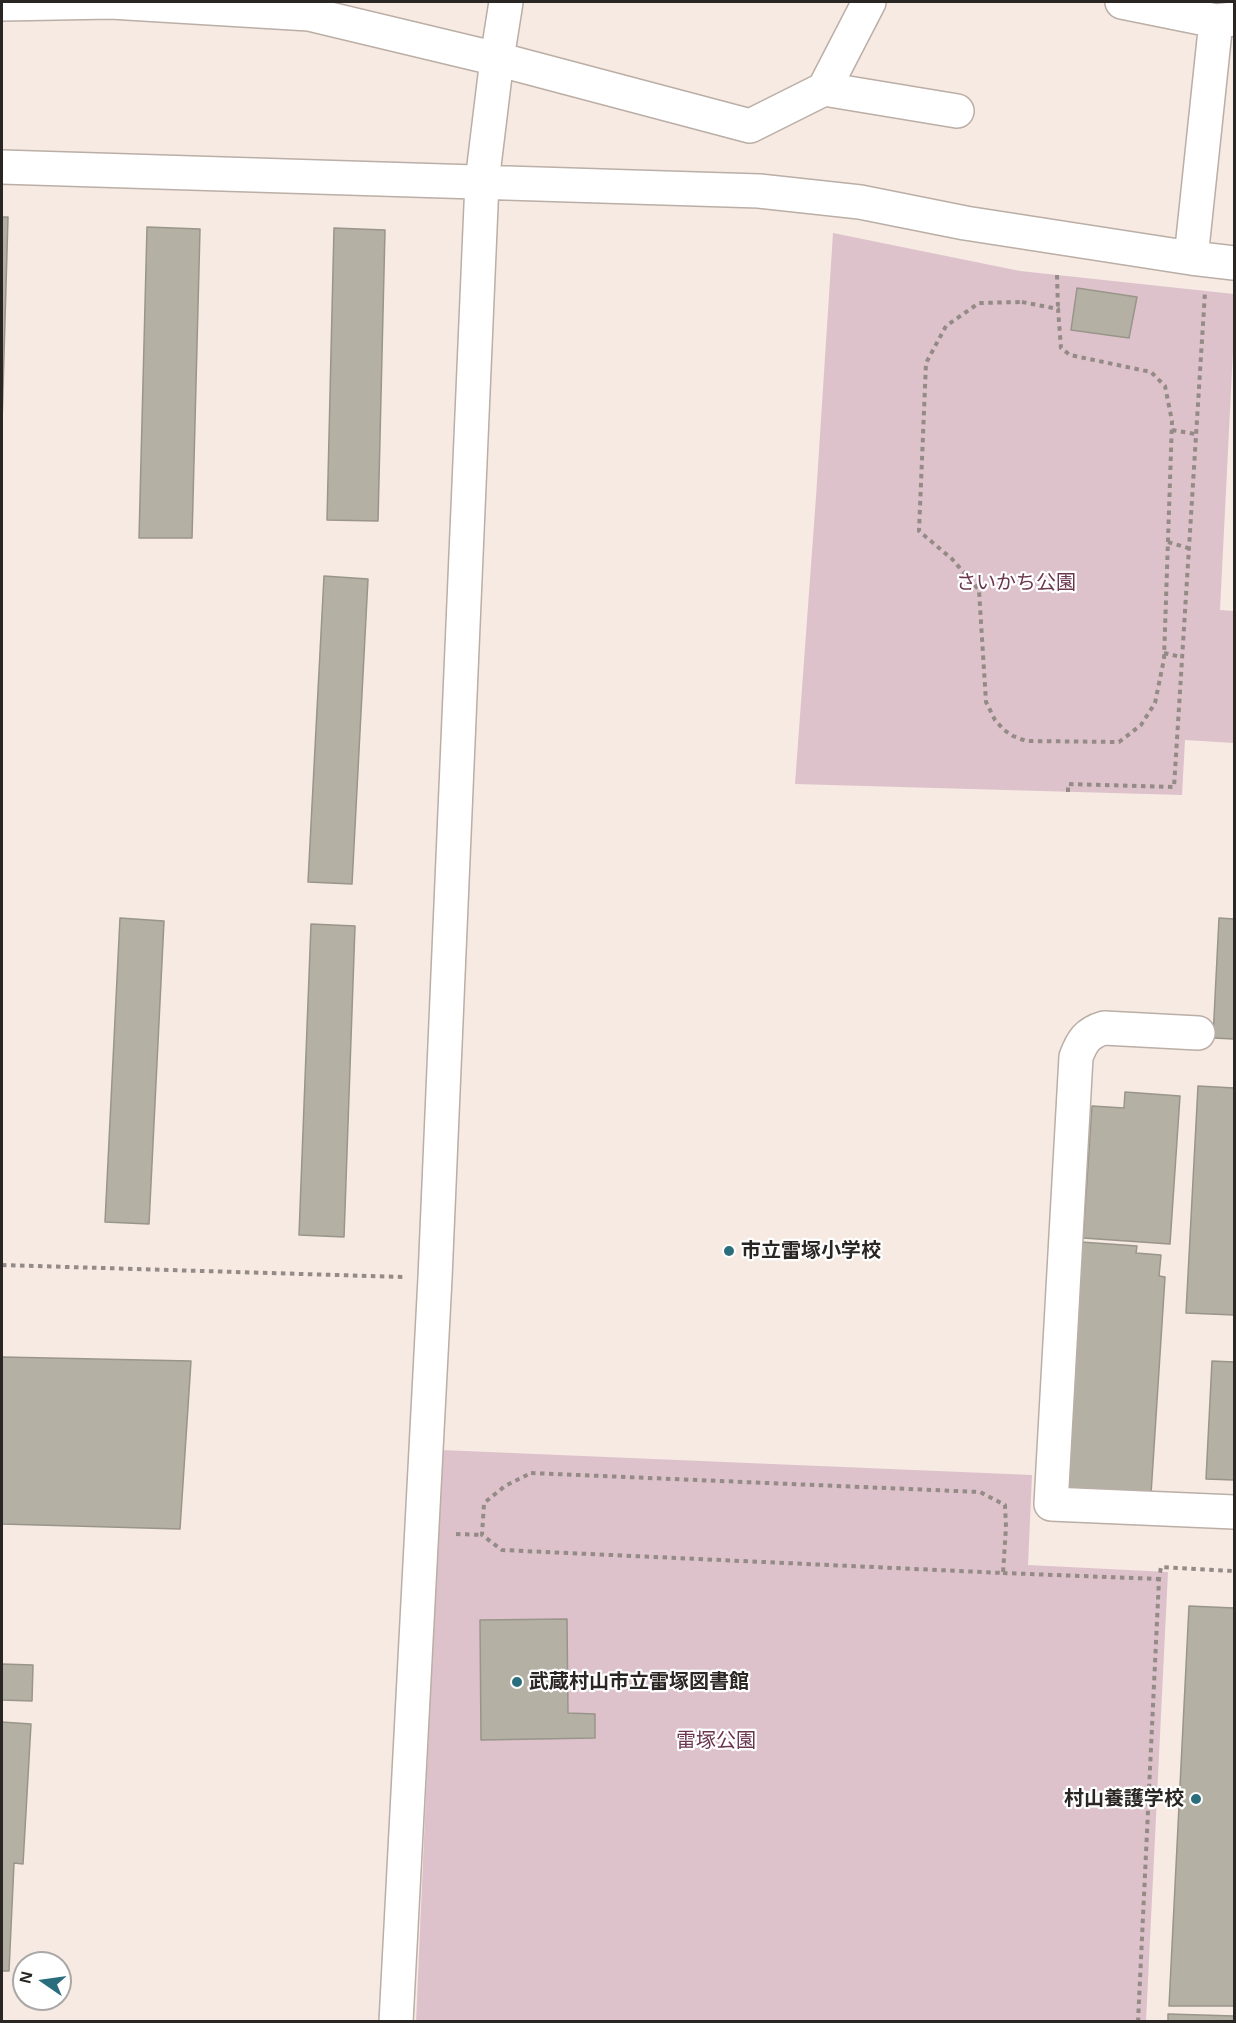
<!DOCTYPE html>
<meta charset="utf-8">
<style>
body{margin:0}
#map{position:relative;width:1236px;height:2023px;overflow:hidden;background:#f6eae2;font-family:Helvetica,sans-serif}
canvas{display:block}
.frame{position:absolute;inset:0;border:3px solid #2a2623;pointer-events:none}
.north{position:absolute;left:12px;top:1951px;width:60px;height:60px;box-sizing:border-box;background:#fff;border:2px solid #aaa8a7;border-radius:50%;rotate:283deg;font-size:16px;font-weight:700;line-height:24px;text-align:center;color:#2a2623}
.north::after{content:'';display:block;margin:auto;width:21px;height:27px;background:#2a6e7e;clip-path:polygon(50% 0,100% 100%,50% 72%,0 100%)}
</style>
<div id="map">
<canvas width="1236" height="2023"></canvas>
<div class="frame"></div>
<div class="north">N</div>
</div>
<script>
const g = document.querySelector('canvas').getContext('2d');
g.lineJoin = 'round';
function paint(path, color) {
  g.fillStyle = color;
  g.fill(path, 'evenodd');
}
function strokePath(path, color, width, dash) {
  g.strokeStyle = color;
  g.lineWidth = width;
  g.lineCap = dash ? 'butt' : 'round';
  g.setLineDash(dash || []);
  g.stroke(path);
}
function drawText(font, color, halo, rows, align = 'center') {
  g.font = font + ' Helvetica,"Noto Sans JP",sans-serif';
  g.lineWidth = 4.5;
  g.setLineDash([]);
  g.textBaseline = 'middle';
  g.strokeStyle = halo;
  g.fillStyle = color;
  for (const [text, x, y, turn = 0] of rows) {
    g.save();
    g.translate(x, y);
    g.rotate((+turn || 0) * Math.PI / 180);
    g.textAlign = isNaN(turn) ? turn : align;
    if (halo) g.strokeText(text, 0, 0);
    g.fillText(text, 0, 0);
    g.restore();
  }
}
paint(new Path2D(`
 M833,233l187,38 214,23v37l-14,279 14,1v132l-49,-3 -3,55 -387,-11 21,-287z
 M441,1450l591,25 -4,90 140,7 -22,449 -730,1z`), '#ddc2cc');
const building = new Path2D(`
 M2,217h6l-6,207z
 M147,227l53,2 -8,309h-53z
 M334,228l51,2 -7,291 -51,-1z
 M1077,288l60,9 -8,41 -58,-8z
 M324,576l44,3 -16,305 -44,-2z
 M120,918l44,3 -15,303 -44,-2z
 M1219,918l15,1v120l-21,-1z
 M311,924l44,2 -11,311 -45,-2z
 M1198,1086l36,2v227l-48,-2z
 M1125,1092l55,4 -10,148 -87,-6 9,-132 32,2z
 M1081,1242l56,4 -1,7 25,2 -2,21 6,1 -14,217 -86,-5z
 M2,1357l189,4 -11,168 -178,-5z
 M1212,1361l22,1v118l-28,-1z
 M1189,1606l45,2v398h-65z
 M567,1619l1,94 27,1v24l-114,2 -1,-120z
 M2,1664l31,1 -1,36 -30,-1z
 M2,1722l29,2 -8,140 -9,-1 -5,108h-7z
 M1168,2014l66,2v6h-66z`);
paint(building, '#b4b0a4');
strokePath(building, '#99958a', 1.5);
const minor = new Path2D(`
 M1122,2l94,19 18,-2
 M2,4l109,-2 198,12 188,45 253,67 74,-37 45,-87
 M824,89l133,22
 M2,167l757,24 101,11 105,21 226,35 43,5
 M1191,258l25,-237
 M1198,1033l-94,-5c-17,5 -22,13 -28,29l-25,447 183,8
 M396,2022l39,-744 47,-1096 15,-123 9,-57`);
strokePath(minor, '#baaea6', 36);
strokePath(new Path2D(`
 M1057,275l1,34
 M1022,302l36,7 3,39 9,7 81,17 14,14 7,35 -8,238 -9,44 -14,22 -22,17 -93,-1 -13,-5 -9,-6 -9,-10 -9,-18 -7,-112 -27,-31 -33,-28 7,-168 20,-37 33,-23z
 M1172,430l23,4
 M1168,542l20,6
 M1164,653l17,4
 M1068,792v-8l106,3 31,-495
 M2,1265l401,12
 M531,1473l449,19 25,13 1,22 -3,46 -501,-23 -20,-15 2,-32 21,-17z
 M456,1534l26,1
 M1003,1573l156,6
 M1138,2022l21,-443 2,-12 73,4`), '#948b86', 4, [4.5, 4.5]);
strokePath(minor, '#fff', 33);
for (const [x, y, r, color] of [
 [729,1251,6,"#2a6e7e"],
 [517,1682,6,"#2a6e7e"],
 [1196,1799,6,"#2a6e7e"]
]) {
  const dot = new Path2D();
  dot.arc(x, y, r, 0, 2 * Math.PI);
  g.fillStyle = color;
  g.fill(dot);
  strokePath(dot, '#fff', 2);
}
drawText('20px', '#6b374e', '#fff', [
 ["さいかち公園",1016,583],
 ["雷塚公園",716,1741]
]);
drawText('bold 20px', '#2a2623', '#fff', [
 ["市立雷塚小学校",741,1251],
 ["武蔵村山市立雷塚図書館",529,1682],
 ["村山養護学校",1184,1799,"right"]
], 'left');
</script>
